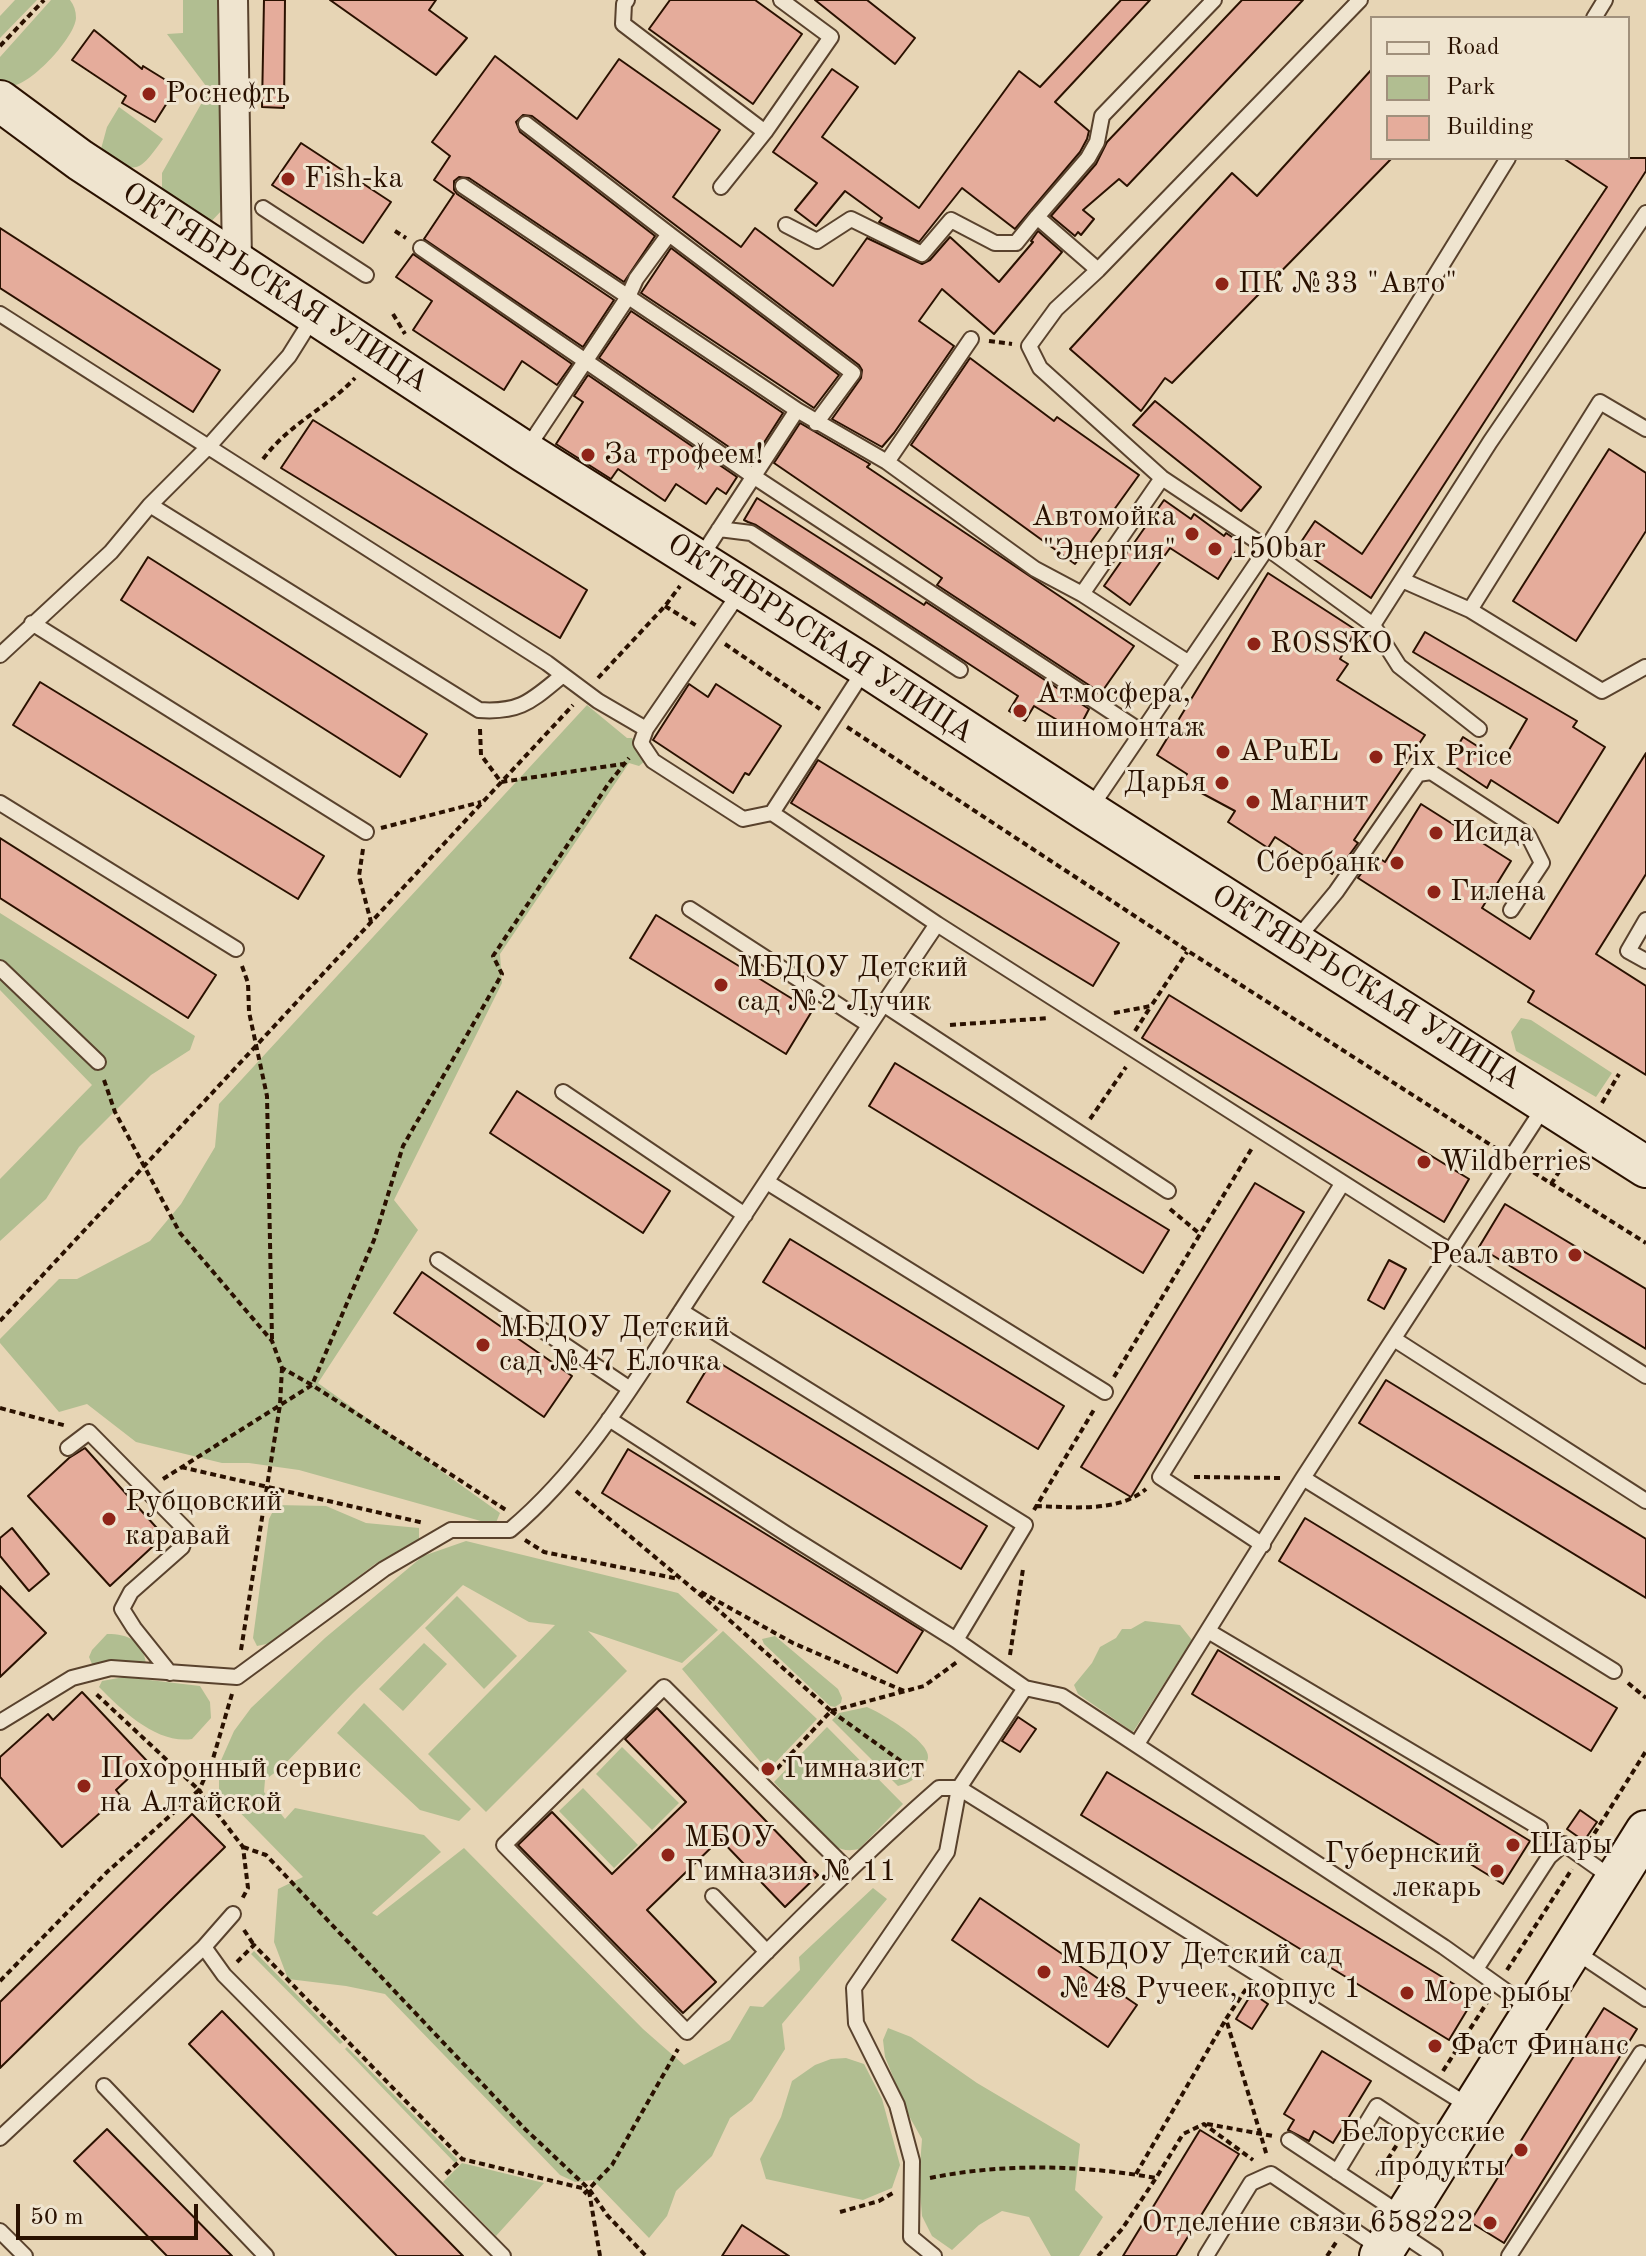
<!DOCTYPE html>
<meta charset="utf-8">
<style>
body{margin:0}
#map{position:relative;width:1646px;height:2256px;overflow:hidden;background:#e7d5b5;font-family:"Old Standard TT",serif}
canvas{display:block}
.legend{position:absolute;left:1370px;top:16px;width:260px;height:144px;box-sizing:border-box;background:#efe4cf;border:2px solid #a0907c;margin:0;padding:10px 14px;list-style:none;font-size:24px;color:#2a1100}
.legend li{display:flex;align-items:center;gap:16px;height:40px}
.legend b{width:40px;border:2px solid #a0907c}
.scale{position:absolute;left:16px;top:2204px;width:182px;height:36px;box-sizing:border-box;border:4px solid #2a1100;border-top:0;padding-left:10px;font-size:24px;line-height:28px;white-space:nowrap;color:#2a1100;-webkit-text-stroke:6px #efe4cf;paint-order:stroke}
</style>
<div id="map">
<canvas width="1646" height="2256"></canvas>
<ul class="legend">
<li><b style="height:10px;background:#efe4cf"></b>Road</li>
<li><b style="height:22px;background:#b1be91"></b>Park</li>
<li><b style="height:22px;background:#e5ac9b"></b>Building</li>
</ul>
<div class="scale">50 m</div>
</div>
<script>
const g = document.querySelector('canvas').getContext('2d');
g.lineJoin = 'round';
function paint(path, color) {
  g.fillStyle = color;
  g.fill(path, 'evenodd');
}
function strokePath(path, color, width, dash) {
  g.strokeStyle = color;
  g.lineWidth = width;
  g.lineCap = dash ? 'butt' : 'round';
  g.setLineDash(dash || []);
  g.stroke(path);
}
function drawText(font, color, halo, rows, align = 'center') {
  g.font = font + ' "Old Standard TT",serif';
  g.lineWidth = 6;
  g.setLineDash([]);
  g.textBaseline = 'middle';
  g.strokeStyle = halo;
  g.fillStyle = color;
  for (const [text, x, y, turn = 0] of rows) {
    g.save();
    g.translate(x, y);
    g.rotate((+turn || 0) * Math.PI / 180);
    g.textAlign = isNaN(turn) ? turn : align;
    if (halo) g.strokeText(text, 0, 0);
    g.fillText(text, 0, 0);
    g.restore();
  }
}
paint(new Path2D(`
 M15,0h22l-37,38v-22z
 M51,0h19c4,5 6,11 6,18 -1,19 -44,66 -64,68 -4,0 -8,-2 -12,-3v-26z
 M183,0h41v208l-17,18 -45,-32v-21l47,-83 -42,-56 16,-1z
 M119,107l44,32c-25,35 -28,37 -62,10l6,-22z
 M587,705l40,33h5l13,23 -6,5 -10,-3 -129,191 2,29 -108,217 24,30 -100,153 182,130 -5,12 -196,-55 -50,-7h-27l-86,-21 -49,-38 -28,8 -59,-69v-4l59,-60h18l73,-38 31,-37 34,-57 4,-43z
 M0,913l195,123 -5,14 -39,25 -72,72 -33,52 -46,42v-62l92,-94 -92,-95z
 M1521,1018l10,2 81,53 -16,24 -80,-46 -5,-19z
 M276,1505l50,1 40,17 53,5v11l-44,25 -104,79 -14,3 -4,-8 16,-119z
 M466,1541l212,52 40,37 -36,33 -94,-32 39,40 -141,141 -58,-58 127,-129 -26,-3 -66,-37 -110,108 -72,75 -16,12 -1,12 21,27 10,-11 129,27 17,17 -69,61 5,3 87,-68 179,181 41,36 46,-25 20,-34 13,1 37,-37 -1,-13 74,-69 14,11 -105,125 3,25 -33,52 -22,17 -18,38 -36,35 -9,25 -18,22 -56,-58 -18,2 -15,-7 -175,-181 -39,-8 -58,-7 -14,-37 4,-53 25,-12 -84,-86v-26l15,-34 17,-23 74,-70 98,-82z
 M457,1596l60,60 -33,33 -59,-61z
 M1145,1621l35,4 12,15 -59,92 -55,-38 -4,-9 18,-22 8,-16 16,-9 6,-9h9z
 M723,1631l94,88 -43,45 -6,-6 -6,6 -80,-95z
 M107,1634c22,0 36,7 39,30h-54l-3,-7 3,-7z
 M775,1636l63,53 4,9 -1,5 -6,4 -5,-1 -66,-62 -2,-5z
 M424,1643l23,21 -44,47 -24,-22z
 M124,1677l76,9 10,16 1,16 -19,21c-36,5 -69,-28 -93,-52l3,-6z
 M364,1703l107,106 -12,12 -39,-11 -83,-77z
 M867,1707c14,6 64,35 61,51 0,2 -5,10 -6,11 -6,10 -12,14 -24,17l-66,-66 7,-7z
 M827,1727l76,77 -44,45c-9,2 -17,2 -25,-4 -18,-12 -44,-46 -60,-63z
 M622,1747l57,56 -27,27 -56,-56z
 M583,1788l55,57 -24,23 -55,-57z
 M254,1951l89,91 -3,2 -89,-90z
 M888,2028l23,9 66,46 103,61 -5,46 28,27 -24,39h-28l-22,-39 -27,-6 -23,14 -27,25 -20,-14 -10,-20 -3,-37 3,-40 -13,-23 -24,-59 -2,-17z
 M347,2047l111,113 -3,3 -110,-114z
 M846,2058l18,6 18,35 18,66 -8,23 -29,12 -97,-21 -6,-20 21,-42 11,-36 23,-16 16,-6z
 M462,2163l82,20 -48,53 -53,-54z`), '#b1be91');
const building = new Path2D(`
 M264,0h21l-1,108 -22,-1z
 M330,0h106l-7,10 38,28 -31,37z
 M670,0h85l47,34 -49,70 -104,-75z
 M815,0h52l48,38 -20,26z
 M1121,0h29l-95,102 34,29 -2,8 -7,13 -65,77 -53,-41 -43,54 -40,-20 3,-4 -37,-27 -29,35 -21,-16 22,-27 -44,-31 59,-83 26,18 -36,50 97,71 100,-137 21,16z
 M1242,0h61l-176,186 -8,-7 -36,31 11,9 -13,16 -3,-3 -3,4 -24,-20 45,-52 11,-22z
 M94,30l48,39 1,-3 34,21 -22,35 -33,-19 4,-7 -54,-36z
 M495,56l82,63 42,-60 101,71 -47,67 68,50 14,-19 78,58 34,-48 55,26 8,-4 20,-23 49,45 34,-40 -2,-1 7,-10 24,21 -68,82 -52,-45 -23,32 35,25 -60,87 -12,14 -50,-28 29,-41 1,-8 -3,-5 -327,-249 -9,-1 -7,7 4,10 135,104 -31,46 -155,-104 -10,-1 -5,4v9l3,4 157,106 -31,47 -159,-108 30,-45 -20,-14 16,-24 -18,-14z
 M1372,69v89h20l-220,225 -7,-5 -24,33 -71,-62 162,-176 25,23z
 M301,143l90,59 -28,41 -91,-58z
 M1563,158h83v13l-275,427 -74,-50 18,-27 47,33 245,-367z
 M0,228l220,142 -27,42 -193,-124z
 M671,248l168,127 -25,33 -173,-115z
 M413,254l159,110 -15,21 -35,-24 -18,29 -91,-60 19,-29 -36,-24z
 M631,311l152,102 -25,39 -3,-2 -7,10 -149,-102z
 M970,358l84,63 3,-4 82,58 -64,89 -164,-119z
 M588,375l149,102 -11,17 -9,-6 -11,16 -30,-20 -11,17 -47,-32 -7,10 -55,-35 27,-42 -9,-6z
 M1155,401l106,86 -20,24 -108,-86z
 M313,420l274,170 -27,48 -279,-170z
 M800,423l70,41 -3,3 267,179 -33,47 -164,-108 5,-7 -168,-115z
 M1609,449l37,24v58l-70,110 -63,-40z
 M757,498l167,107 2,-3 163,107 -12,23 -43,-26 -9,15 -16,-10 9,-15 -262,-171 -8,-3 -4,-2z
 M1164,500l27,19 3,-5 30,22 2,-3 15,10 -23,36 -48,-31 -40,57 -26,-19z
 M148,557l279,177 -27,43 -279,-177z
 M1268,573l88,57 -16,29 8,5 -11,16 88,55 -71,105 4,3 -16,22 -3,-3 -7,12 -57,-37 -7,11 -40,-26 7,-11 -54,-29 6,-8 -30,-19z
 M1425,632l152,89 -4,6 32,20 -47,76 -67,-43 -4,8 -39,-26 15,-25 39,25 25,-43 -114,-67z
 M40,682l284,174 -26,43 -285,-174z
 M689,684l19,13 8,-13 65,42 -32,49 -4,-2 -12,20 -80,-53z
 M1646,753v121l-50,80 50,32v89l-118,-73 6,-11 -176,-113 16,-23 11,7 36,-58 90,57 -29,47 48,31z
 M818,760l301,183 -26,43 -302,-183z
 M0,838l216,137 -28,43 -188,-120z
 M656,915l156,96 -26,43 -156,-96z
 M1169,995l300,184 -25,43 -302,-184z
 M895,1063l274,167 -26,43 -274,-167z
 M517,1091l153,100 -27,42 -153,-100z
 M1255,1183l49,29 -173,285 -50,-30z
 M1505,1204l141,85v60l-167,-102z
 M790,1239l274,167 -26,43 -275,-167z
 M1389,1260l17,9 -22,40 -16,-9z
 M422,1272l150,104 -28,41 -150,-104z
 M713,1359l274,167 -26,43 -274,-167z
 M1386,1380l260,159v59l-287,-175z
 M85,1448l79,88 -54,50 -82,-90 41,-38z
 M628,1449l295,182 -26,42 -295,-180z
 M1305,1518l312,190 -26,43 -312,-190z
 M12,1528l37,46 -20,17 -29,-35v-18z
 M0,1586l46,47 -46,44z
 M1218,1650l312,191 -27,43 -311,-190z
 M82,1692l65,69 -31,29 4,5 -58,52 -62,-70v-20l48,-43 5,6z
 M657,1708l161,167 -33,32 -65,-68 -73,71 69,72 -33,31 -165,-168 34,-33 60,62 74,-72 -61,-63z
 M1018,1717l18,12 -16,23 -18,-11z
 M1107,1772l368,225 -26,43 -368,-225z
 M1580,1810l17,12 -13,19 -17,-12z
 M192,1814l33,33 -225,221v-66z
 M980,1898l157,107 -29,42 -156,-107z
 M1252,1993l16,11 -16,25 -16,-10z
 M1604,2008l33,21 -133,214 -34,-21z
 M222,2011l241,245h-66l-208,-212z
 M1322,2051l49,30 -38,62 -19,-12 -5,10 -21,-11 6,-10 -10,-6z
 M107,2129l125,127h-65l-93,-95z
 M1200,2130l39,24 -63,102h-53z
 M742,2225l47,31h-67z`);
paint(building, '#e5ac9b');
strokePath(building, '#2a1100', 2);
const lane = new Path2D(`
 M627,0l-3,4 -1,20 142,108 66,-95 -50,-37
 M1594,18l11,-18
 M526,124l143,110
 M463,186l334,224
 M721,187l44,-55
 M263,208l103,67
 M786,225l31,16 34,-22 71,35 29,-34 44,23h21l21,-26
 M421,248l332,228 389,256
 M1098,270l-61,-53 51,-59 9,-16 5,-26 112,-116
 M0,314l547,349 51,38 48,28
 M526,450l102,-153 8,-18 33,-45 184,139 -37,50
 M887,462l84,-123
 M150,505l329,205c43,3 53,-10 84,-35
 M719,529l32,4 209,137
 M699,560l98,-150 90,52 148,107 47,25 107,69
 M1402,580l68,30
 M740,592l-94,137 -5,14 12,18 90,58 29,-6
 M1082,594l80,-116
 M32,623l334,209
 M1373,625l117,-183 156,-229
 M0,655l111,-103 39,-47 59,-59 80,-90 25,-40
 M1645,667l-43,24 -132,-81 130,-208 46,27
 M865,669l-93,144 165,111 709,452
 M1479,729l-80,-63 -26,-41 -106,-77 241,-390
 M0,803l236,146
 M1089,810l178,-262 -105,-70 -122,-110 -11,-22 27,-37 42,-39 262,-270
 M690,909l179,116
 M1646,920l-18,31 18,10
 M1297,939l39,-47 82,-118 13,-2 97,63 14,28 -31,47
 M0,968l98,94
 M883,1004l285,187
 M563,1092l182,123
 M767,1182l338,210
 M438,1260l192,129
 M681,1311l344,214 -69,115
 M1394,1339l252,162
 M609,1419l179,116 168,105 69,48
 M68,1448l21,-16 98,99 -5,16 -51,45 -9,17 12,19 36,45
 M1303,1478l311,193
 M1263,1545l-103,-68 182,-293
 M1208,1631l332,197
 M0,1722l72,-44 39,-10 126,9 147,-108 67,-39h59c79,-66 132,-160 188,-245 80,-120 158,-241 239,-361
 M1137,1744l166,-266 241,-371
 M849,1871l-185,-184 -160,158 183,187c83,-83 164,-167 252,-244h20l-12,64 -93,136 2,35 41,82 15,56 -1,76 23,19
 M713,1896l54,56
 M204,1947l29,-33
 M1573,1950l73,49
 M1476,1969l73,-112 15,-13 48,34
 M104,2086l162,170
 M1469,2106l-510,-318 66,-100 37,8 382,251 87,62
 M0,2138l204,-191 20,28 279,281
 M1289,2140l115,76
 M1337,2172l40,-66 65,43
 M0,2231l25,25
 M1399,2232l36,24
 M1206,2256l45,-73 20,-9 109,74
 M1509,2256l132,-203`);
const street = new Path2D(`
 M233,0l4,262`);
const secondary = new Path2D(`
 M0,101l80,59 445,292 342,215 221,144 558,356
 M1380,2256l266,-425`);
strokePath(lane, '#59422d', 18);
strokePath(street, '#59422d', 32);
strokePath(secondary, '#2a1100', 44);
strokePath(new Path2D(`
 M0,46l44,-46
 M395,231l11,7
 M393,314l12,20
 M989,341l23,3
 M263,459c28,-37 63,-50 92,-81
 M665,606l32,20
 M725,644l95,65
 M598,678l67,-72 15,-20
 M847,727l341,224 309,198
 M480,729l1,26 20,27 122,-18
 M381,828l100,-26
 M363,849l-4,27 12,46
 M242,966l6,17 1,29 18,84 5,243
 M1114,1013l37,-7 36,-54
 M950,1025l99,-7
 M1135,1031l16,-25
 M104,1080l11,32 65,121 92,108 10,27 30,17 62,-145 29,-94 99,-172 -9,-18 116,-173 20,-25
 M1602,1103l17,-29
 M1090,1119l36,-52
 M1525,1167l121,76
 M1551,1184l19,-29
 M1170,1209l30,25
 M0,1321l573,-616
 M1114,1377l138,-229
 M0,1408l67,18
 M181,1467l243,56
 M1194,1477l88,1
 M163,1479l149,-94 194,125
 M576,1491l140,117 115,103 -57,61
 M1036,1506c35,1 82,7 110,-17
 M1034,1510l61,-102
 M525,1540l19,12 135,27
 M701,1592l92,51 111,48
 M241,1650l39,-245 2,-37
 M1010,1655l13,-86
 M1628,1683l18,15
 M232,1694l-20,68 -13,28 44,57 5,41 -6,11
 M831,1711l93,-25 33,-24
 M831,1711l92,66
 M1589,1842l57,-91
 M243,1847l23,8 259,274 64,60 18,26 39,41
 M244,1930l10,15
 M237,1962l17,-17 208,214 124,30
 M1507,1970l65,-101
 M0,1981l107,-109 92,-82 -105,-98
 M1246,1989l-20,30 41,137
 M1443,2071l45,-70
 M1207,2124l66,12
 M446,2174l16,-15
 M1136,2174l90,-155
 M1377,2176l21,-33
 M930,2178c73,-15 152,-13 226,0l27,-44 21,-10 49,36
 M589,2191l11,65
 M584,2194l28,-29 66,-116
 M840,2212l39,-11 14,-8
 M1098,2256l24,-27 34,-51
 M1327,2256l10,-15`), '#2a1100', 4, [6, 4]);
strokePath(lane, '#efe4cf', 14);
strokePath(street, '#efe4cf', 28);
strokePath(secondary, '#efe4cf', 40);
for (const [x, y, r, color] of [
 [149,94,8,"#8f2418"],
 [288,179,8,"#8f2418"],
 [1222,284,8,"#8f2418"],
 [588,455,8,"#8f2418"],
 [1192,534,8,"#8f2418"],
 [1215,549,8,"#8f2418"],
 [1254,644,8,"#8f2418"],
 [1020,711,8,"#8f2418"],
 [1223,752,8,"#8f2418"],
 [1376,757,8,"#8f2418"],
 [1222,783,8,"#8f2418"],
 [1253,802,8,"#8f2418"],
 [1436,833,8,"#8f2418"],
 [1397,863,8,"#8f2418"],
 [1434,892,8,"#8f2418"],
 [721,985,8,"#8f2418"],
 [1424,1162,8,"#8f2418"],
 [1575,1255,8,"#8f2418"],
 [483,1345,8,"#8f2418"],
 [109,1519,8,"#8f2418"],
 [768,1769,8,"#8f2418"],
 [84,1786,8,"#8f2418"],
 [1513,1845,8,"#8f2418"],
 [668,1855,8,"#8f2418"],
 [1497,1871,8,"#8f2418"],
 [1044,1972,8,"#8f2418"],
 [1407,1993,8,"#8f2418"],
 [1435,2046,8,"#8f2418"],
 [1521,2150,8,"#8f2418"],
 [1490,2223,8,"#8f2418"]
]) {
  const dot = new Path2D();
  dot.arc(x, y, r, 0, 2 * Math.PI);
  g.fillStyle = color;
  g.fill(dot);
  strokePath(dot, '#efe4cf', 3);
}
drawText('30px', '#2a1100', '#efe4cf', [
 ["Роснефть",165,94],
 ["Fish-ka",304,179],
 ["ПК №33 \"Авто\"",1238,284],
 ["За трофеем!",604,455],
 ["Автомойка",1176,517,"right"],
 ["\"Энергия\"",1176,551,"right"],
 ["150bar",1231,549],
 ["ROSSKO",1270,644],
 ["Атмосфера,",1036,694],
 ["шиномонтаж",1036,728],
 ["APuEL",1239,752],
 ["Fix Price",1392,757],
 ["Дарья",1206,783,"right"],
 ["Магнит",1269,802],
 ["Исида",1452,833],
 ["Сбербанк",1381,863,"right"],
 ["Гилена",1450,892],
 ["МБДОУ Детский",737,968],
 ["сад №2 Лучик",737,1002],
 ["Wildberries",1440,1162],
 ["Реал авто",1559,1255,"right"],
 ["МБДОУ Детский",499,1328],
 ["сад №47 Елочка",499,1362],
 ["Рубцовский",125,1502],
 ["каравай",125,1536],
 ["Похоронный сервис",100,1769],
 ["на Алтайской",100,1803],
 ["Гимназист",784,1769],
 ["МБОУ",684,1838],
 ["Гимназия № 11",684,1872],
 ["Шары",1529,1845],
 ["Губернский",1481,1854,"right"],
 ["лекарь",1481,1888,"right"],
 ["МБДОУ Детский сад",1060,1955],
 ["№48 Ручеек, корпус 1",1060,1989],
 ["Море рыбы",1423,1993],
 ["Фаст Финанс",1451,2046],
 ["Белорусские",1505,2133,"right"],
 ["продукты",1505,2167,"right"],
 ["Отделение связи 658222",1474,2223,"right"]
], 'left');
drawText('30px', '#2a1100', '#efe4cf', [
 ["ОКТЯБРЬСКАЯ УЛИЦА",275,288,33],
 ["ОКТЯБРЬСКАЯ УЛИЦА",820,639,33],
 ["ОКТЯБРЬСКАЯ УЛИЦА",1366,988,32]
]);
</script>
